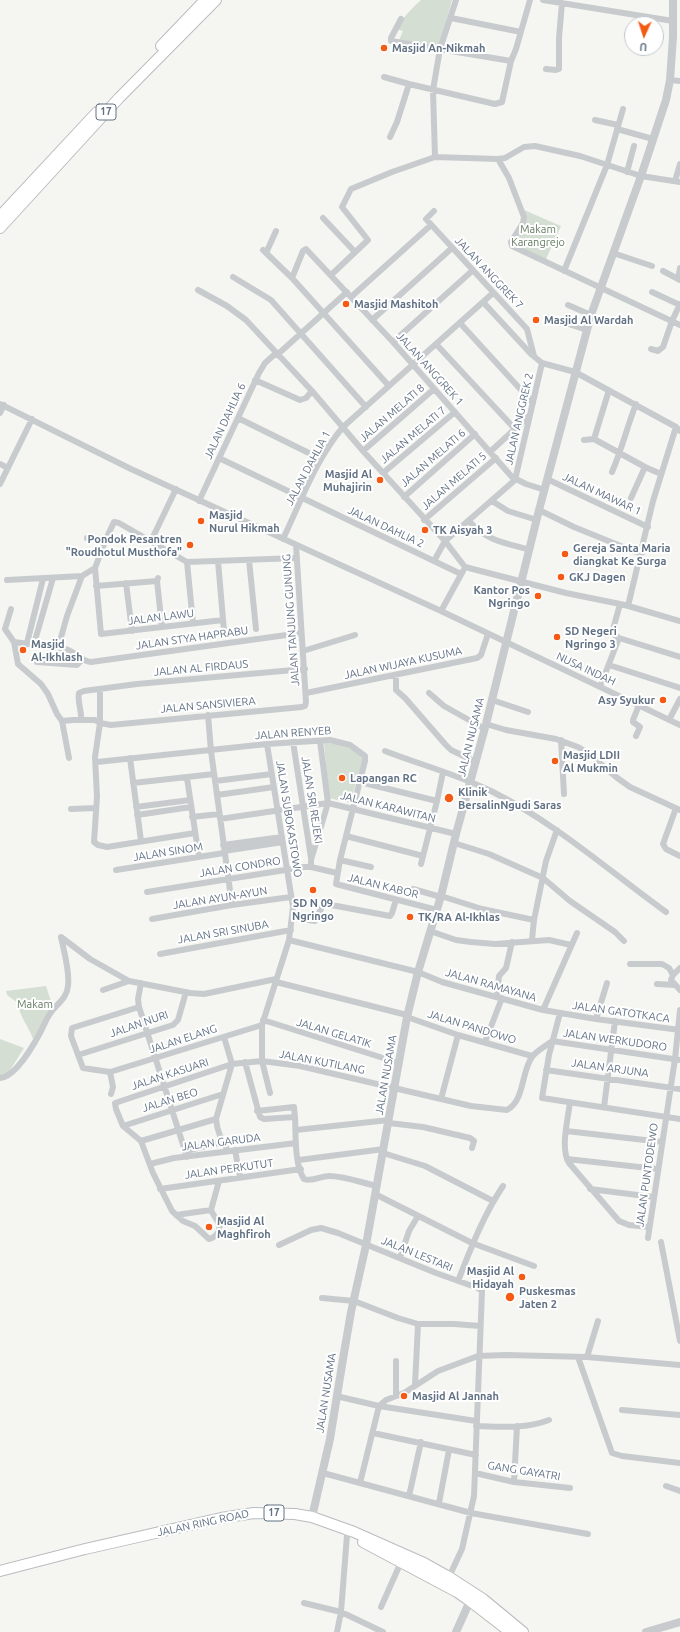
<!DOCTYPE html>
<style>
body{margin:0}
#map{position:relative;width:680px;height:1632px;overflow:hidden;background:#f5f6f1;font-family:Ubuntu,sans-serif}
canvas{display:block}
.north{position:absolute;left:624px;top:16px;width:40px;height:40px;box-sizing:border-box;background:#fff;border:1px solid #c0c7ce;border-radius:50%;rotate:183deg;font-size:11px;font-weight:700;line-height:16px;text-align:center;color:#627285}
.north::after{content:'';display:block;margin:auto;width:14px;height:18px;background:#f45a13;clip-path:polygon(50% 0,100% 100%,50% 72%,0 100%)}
</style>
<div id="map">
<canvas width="680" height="1632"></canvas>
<div class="north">U</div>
</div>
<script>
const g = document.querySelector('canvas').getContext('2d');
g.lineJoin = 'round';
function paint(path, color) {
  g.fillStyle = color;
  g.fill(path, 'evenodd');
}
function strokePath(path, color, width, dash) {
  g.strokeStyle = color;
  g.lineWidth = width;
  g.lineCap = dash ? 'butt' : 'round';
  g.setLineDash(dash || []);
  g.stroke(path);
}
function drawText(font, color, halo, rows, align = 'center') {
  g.font = font + ' Ubuntu,sans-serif';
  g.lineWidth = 4;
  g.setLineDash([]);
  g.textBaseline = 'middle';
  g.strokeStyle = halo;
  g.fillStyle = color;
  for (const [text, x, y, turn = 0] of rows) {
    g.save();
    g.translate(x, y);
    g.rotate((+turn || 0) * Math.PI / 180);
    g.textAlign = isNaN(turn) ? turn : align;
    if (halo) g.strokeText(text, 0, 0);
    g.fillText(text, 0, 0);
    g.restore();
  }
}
paint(new Path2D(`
 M421,0h31l-13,46 -40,-6 4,-9 -6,-2c7,-13 13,-19 24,-29z
 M524,210l37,16 -15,33 -31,-14 -2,-2 11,-17z
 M324,743c16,0 27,4 40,14l-14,46 -21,-5z
 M46,986l7,21 -14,24 -6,8c-4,-12 -14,-23 -15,-36l-11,-8 -1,-4z
 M0,1039l24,9 -17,27 -7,1z`), '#d5ded2');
const trunk = new Path2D(`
 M161,46l44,-46
 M0,216l97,-104
 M0,228l119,-130 97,-98
 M363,1542l94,50 13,9 40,31
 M0,1571l85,-22 136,-31 33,-5 41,1 17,3 42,15 70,31 25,14 34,22 40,33`);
strokePath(trunk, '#b9bcbf', 12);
strokePath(new Path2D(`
 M543,0l130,21
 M451,18l70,14
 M401,19l-10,19v3l120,20
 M546,69l10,1 3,-1v-31l3,-35
 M384,77l25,7
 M670,80l10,1
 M595,120l23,5
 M617,129l36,10
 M390,137l7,-15 12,-38 86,20 7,-2 9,-41 5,-12 14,-49
 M435,157l-2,-67 7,-41 16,-49
 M498,159l11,19 15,39 -1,6 -12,19 1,4 168,79
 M627,172l7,-26
 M675,181l5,-17
 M434,211l-8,8 101,110 7,27
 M323,218l32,34
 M263,250l29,28 97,108
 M266,253l10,-22
 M613,253l39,13
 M564,271l43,-106 16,-56
 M663,271l17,9
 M331,275l37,-35 -26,-33 9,-18 41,-17 43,-15 63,2 7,-1 19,-11 11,-1 45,10 61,20 39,6
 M233,277l38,23 95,107
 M292,278l11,-27 3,-2 87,93 119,135 14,7 19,6
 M678,279l2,-11
 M198,290l29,16 19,14 66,71 51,60 82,90 20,26
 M652,292l28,13
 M351,297l80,-72
 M483,302l48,52 11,9 33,9 101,55 4,4
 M568,305l23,10
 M547,317l40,13
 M372,320l80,-72
 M460,323l73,80
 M393,342l79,-71
 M436,344l79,85
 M651,349l7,2 5,-4 9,-26 8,-17
 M277,355l70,-63
 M255,380l45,20 6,-2 6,-7
 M0,404l131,65 310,142 239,114
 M0,413l4,-8
 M238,418l83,41
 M594,439l15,-49
 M584,440l10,-1 51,28 16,7
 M363,451l71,-62
 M491,451l39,-36
 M219,458l242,116
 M0,464l8,4
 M612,472c10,-23 15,-45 24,-68
 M383,473l72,-61
 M547,479l101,48
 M0,484l32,-65
 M404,497l71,-63
 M631,498l14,-31
 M199,501l60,-128 6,-10 10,-9
 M492,501l16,10 29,9
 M539,510l35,17 59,24 9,2
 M424,520l72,-62
 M469,521c17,20 37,22 61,29
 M87,538l19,1
 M283,539c18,-38 33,-80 60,-112l150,-134
 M151,541l25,-52
 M249,560l7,69
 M218,561l6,70
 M434,561l11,-20 70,-61 27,-117
 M187,562l6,61
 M465,567l101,26 59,12 55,16
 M95,568l6,66 122,-14
 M158,578l-1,3 5,46
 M7,580l75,-4 13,-8 11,-29 8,-17 5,1 68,39 110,-4
 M126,583l6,48
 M96,586l61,-5
 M628,606l25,-105 23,-74
 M11,609l-6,20 9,13 4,22 23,20 7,10 9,20 5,7 11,-1h22l5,3 11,2 191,-18 3,-1 1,-4 -10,-157
 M441,611l22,-40
 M619,638l61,19
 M14,642l52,7c10,3 14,12 25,13l210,-29
 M27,643l16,-64
 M34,644l19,-66
 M58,648l9,-32 15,-40
 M303,651l52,-16
 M37,662l40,3 5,-5
 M609,665l71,23
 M396,675v15l9,8 40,46 6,6 25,12
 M600,687l19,-49 -7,-5 8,-29
 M100,690v33l-5,34 2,40 -3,45 4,3 9,2 88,-14
 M306,693l171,-35 4,-3 7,-21
 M429,693l15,13 41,23
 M492,700l36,12
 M208,715l3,36 21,154
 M81,720c1,-10 -4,-18 -2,-27l5,-2 53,-7 168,-15
 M669,720l11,-21
 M62,721l7,37
 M486,724l20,6 50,9 22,8 10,6 28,24 14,10 50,23
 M636,736l4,-9 -7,-5v-2l6,-15
 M561,740l3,54
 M293,742l18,116
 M267,744l26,163 -4,33 -27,85v36l8,32
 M385,751c36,14 74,24 108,41 64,32 116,79 173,120
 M130,758l11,83
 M97,762l170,-18 63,-4 20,5 15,11v5l-25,99 -4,24 101,26
 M187,778l12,79
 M215,781l57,-7
 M360,782l77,19 -16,63
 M133,783l81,-9
 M217,795l57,-8
 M437,801l6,-29
 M136,807l54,-7
 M676,808l-13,36 3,5 14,7
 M71,809l25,-1
 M137,815l54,-8
 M192,817l27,-3
 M220,819l108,-16 128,31
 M346,836l77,20
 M454,843l35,11 54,24 27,23 45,31 9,9
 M223,845l59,-8
 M224,851l59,-9
 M340,860l31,7
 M311,867v-7l17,-57 -8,-62
 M116,870l108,-17
 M413,889l28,8
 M147,892l157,-25h7l26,6
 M441,896l41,13 52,11
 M293,918l22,3 7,-14 4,-3 64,12 2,-3 4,-13
 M152,919l80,-14 59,-8
 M430,931l26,9 15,2 24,2 54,-4 22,5
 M289,940l129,32 24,10 101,28 53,9 84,11
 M532,940l2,-20 12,-59 11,-31
 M160,954l131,-24
 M630,964h32l7,4 4,7
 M680,968l-7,7 -2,5 9,10
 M276,982l131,33
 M141,983l-3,16 1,8 48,150
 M657,984l18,1
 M103,990l26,-9
 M497,996l2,-20 7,-8 6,-26
 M139,1007l-67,21 -1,8 12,32 27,4 152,-47
 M543,1010l34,-77
 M560,1013l-11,42 -7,43 138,21
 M407,1017l51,18 74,21
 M596,1019l11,-36
 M263,1020l136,43
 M224,1037l8,27 -16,55c1,13 6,22 12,32
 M552,1041l128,19
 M485,1042l17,-44
 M78,1055l95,-30 5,-5 8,-28
 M245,1062l15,55 4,2 31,-2c1,17 -1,47 9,62 8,3 17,-3 25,-3 16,0 33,7 48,10
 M546,1070l134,19
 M110,1072l3,15 -2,7
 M0,1078c15,-1 33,-32 40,-45 4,-7 6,-15 12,-22 6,-8 15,-13 16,-25 2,-15 -4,-34 -7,-49l29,22 39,22 61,12 14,1 72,-15
 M441,1099l17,-64
 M570,1102c-2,17 -10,47 -1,61l50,58 10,4 20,2
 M604,1107l11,-86
 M257,1111l37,-4 1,10
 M389,1123l34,4 47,11 4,3 -2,7
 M123,1126l100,-32
 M296,1130l93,-10
 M566,1131l96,11
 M141,1141l75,-22
 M235,1150l5,27
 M185,1151l38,-9
 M383,1153l42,13 68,35
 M567,1159l90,10
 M299,1160l85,-11
 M150,1164l24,-6 122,-15
 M219,1181l-8,29c3,8 13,15 6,24 -3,3 -5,5 -8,5l-14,-13 -12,-5 -11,-10 -19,-38 -12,-32 -18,-15 -7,-17 -1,-6 117,-39 30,-3 38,5 171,40 36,4c18,-10 14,-38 25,-53 4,-6 14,-11 20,-16
 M160,1189l141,-20
 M590,1189l63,8
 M375,1194l97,49 62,23
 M176,1215l35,-5
 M648,1238l27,-179 5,-49
 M661,1242l19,99
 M279,1245l32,-15 10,-2 17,5 98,40 42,15 4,3 -8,205 -12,53 -13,28
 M400,1258l9,-27 9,-15
 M458,1281c13,-33 25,-65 45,-95
 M322,1298l32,3 44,17 20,6h36l26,2
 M578,1357l34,96 10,3 58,7
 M587,1357l11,-36
 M415,1385l3,-61
 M336,1396l43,10 97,15
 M396,1396v-35
 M622,1410l58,5
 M476,1426c25,1 50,3 73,-6
 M373,1433l103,22
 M323,1473l148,40 117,21
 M475,1473l39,9 56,6
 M514,1482l3,-56
 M360,1483l19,-77 7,-6 18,-7 34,-22 40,-15 28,-1 81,2 93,8
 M666,1486l14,5
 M409,1496l12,-54
 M439,1503l10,-53
 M304,1603l37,9 42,20
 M381,1607l20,-45
 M337,1632l4,-20 6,-77`), '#c8cbce', 6);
strokePath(new Path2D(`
 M312,1517l18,-78 13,-80 8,-47 15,-67 41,-228 11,-45 23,-76 15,-62 30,-110 53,-214 52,-195 50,-139 25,-76 4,-20 3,-43v-37
 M456,1632l14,-31
 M646,1632l34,-10`), '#c8cbce', 8);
strokePath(trunk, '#fff', 10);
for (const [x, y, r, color] of [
 [384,48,4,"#f45a13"],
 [346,304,4,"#f45a13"],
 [536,320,4,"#f45a13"],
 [380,480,4,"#f45a13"],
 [201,521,4,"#f45a13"],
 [425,530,4,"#f45a13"],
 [190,545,4,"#f45a13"],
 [565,554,4,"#f45a13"],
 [561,577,4,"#f45a13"],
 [538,596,4,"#f45a13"],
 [557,637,4,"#f45a13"],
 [23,650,4,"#f45a13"],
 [663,700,4,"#f45a13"],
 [555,761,4,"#f45a13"],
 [342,778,4,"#f45a13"],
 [449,798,5,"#f45a13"],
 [313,890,4,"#f45a13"],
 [410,917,4,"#f45a13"],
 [209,1227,4,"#f45a13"],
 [522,1277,4,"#f45a13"],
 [510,1297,5,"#f45a13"],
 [404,1396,4,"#f45a13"]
]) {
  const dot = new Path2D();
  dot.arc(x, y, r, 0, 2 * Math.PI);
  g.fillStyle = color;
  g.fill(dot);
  strokePath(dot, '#fff', 1.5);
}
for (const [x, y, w] of [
 [106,112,20],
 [274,1513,20]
]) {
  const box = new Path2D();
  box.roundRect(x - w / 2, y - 8, w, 16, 3);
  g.fillStyle = '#fff';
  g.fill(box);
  strokePath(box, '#627285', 1);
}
drawText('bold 10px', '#627285', null, [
 ["17",106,112],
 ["17",274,1513]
]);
drawText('bold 11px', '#627285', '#fff', [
 ["Masjid An-Nikmah",392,48],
 ["Masjid Mashitoh",354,304],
 ["Masjid Al Wardah",544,320],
 ["Masjid Al",372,474,"right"],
 ["Muhajirin",372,487,"right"],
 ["Masjid",209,515],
 ["Nurul Hikmah",209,528],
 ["TK Aisyah 3",433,530],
 ["Pondok Pesantren",182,539,"right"],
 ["\"Roudhotul Musthofa\"",182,552,"right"],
 ["Gereja Santa Maria",573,548],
 ["diangkat Ke Surga",573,561],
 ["GKJ Dagen",569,577],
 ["Kantor Pos",530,590,"right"],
 ["Ngringo",530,603,"right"],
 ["SD Negeri",565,631],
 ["Ngringo 3",565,644],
 ["Masjid",31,644],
 ["Al-Ikhlash",31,657],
 ["Asy Syukur",655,700,"right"],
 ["Masjid LDII",563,755],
 ["Al Mukmin",563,768],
 ["Lapangan RC",350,778],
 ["Klinik",458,792],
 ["BersalinNgudi Saras",458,805],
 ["SD N 09",313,903,"center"],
 ["Ngringo",313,916,"center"],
 ["TK/RA Al-Ikhlas",418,917],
 ["Masjid Al",217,1221],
 ["Maghfiroh",217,1234],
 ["Masjid Al",514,1271,"right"],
 ["Hidayah",514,1284,"right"],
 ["Puskesmas",519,1291],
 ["Jaten 2",519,1304],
 ["Masjid Al Jannah",412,1396]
], 'left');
drawText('11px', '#647c61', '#fff', [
 ["Makam",538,229],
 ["Karangrejo",538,242],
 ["Makam",35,1004]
]);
drawText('11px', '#627285', '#fff', [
 ["JALAN ANGGREK 7",489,273,47],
 ["JALAN ANGGREK 1",430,369,48],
 ["JALAN MELATI 8",392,413,-41],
 ["JALAN ANGGREK 2",519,419,-77],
 ["JALAN DAHLIA 6",225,421,-65],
 ["JALAN MELATI 7",413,435,-40],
 ["JALAN MELATI 6",433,458,-41],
 ["JALAN DAHLIA 1",308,468,-62],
 ["JALAN MELATI 5",454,481,-41],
 ["JALAN MAWAR 1",602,494,25],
 ["JALAN DAHLIA 2",386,527,25],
 ["JALAN LAWU",161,617,-7],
 ["JALAN TANJUNG GUNUNG",291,620,-94],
 ["JALAN STYA HAPRABU",192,638,-8],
 ["JALAN WIJAYA KUSUMA",403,663,-12],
 ["JALAN AL FIRDAUS",201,668,-5],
 ["NUSA INDAH",586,669,25],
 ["JALAN SANSIVIERA",208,705,-5],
 ["JALAN RENYEB",293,733,-4],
 ["JALAN NUSAMA",471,737,-76],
 ["JALAN SRI REJEKI",312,800,81],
 ["JALAN KARAWITAN",388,807,14],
 ["JALAN SUBOKASTOWO",289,819,81],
 ["JALAN SINOM",168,852,-9],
 ["JALAN CONDRO",240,867,-9],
 ["JALAN KABOR",383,886,14],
 ["JALAN AYUN-AYUN",220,898,-9],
 ["JALAN SRI SINUBA",223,932,-10],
 ["JALAN RAMAYANA",491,985,16],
 ["JALAN GATOTKACA",621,1012,8],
 ["JALAN NURI",139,1024,-19],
 ["JALAN PANDOWO",472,1027,17],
 ["JALAN GELATIK",334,1033,17],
 ["JALAN ELANG",183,1039,-18],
 ["JALAN WERKUDORO",615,1040,8],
 ["JALAN KUTILANG",322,1062,11],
 ["JALAN ARJUNA",610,1068,8],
 ["JALAN KASUARI",170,1074,-18],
 ["JALAN NUSAMA",386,1075,-80],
 ["JALAN BEO",170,1100,-17],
 ["JALAN GARUDA",221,1142,-7],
 ["JALAN PERKUTUT",229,1169,-8],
 ["JALAN PUNTODEWO",647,1175,-82],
 ["JALAN LESTARI",417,1254,22],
 ["JALAN NUSAMA",326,1393,-81],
 ["GANG GAYATRI",524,1471,9],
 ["JALAN RING ROAD",203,1523,-12]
]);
</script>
